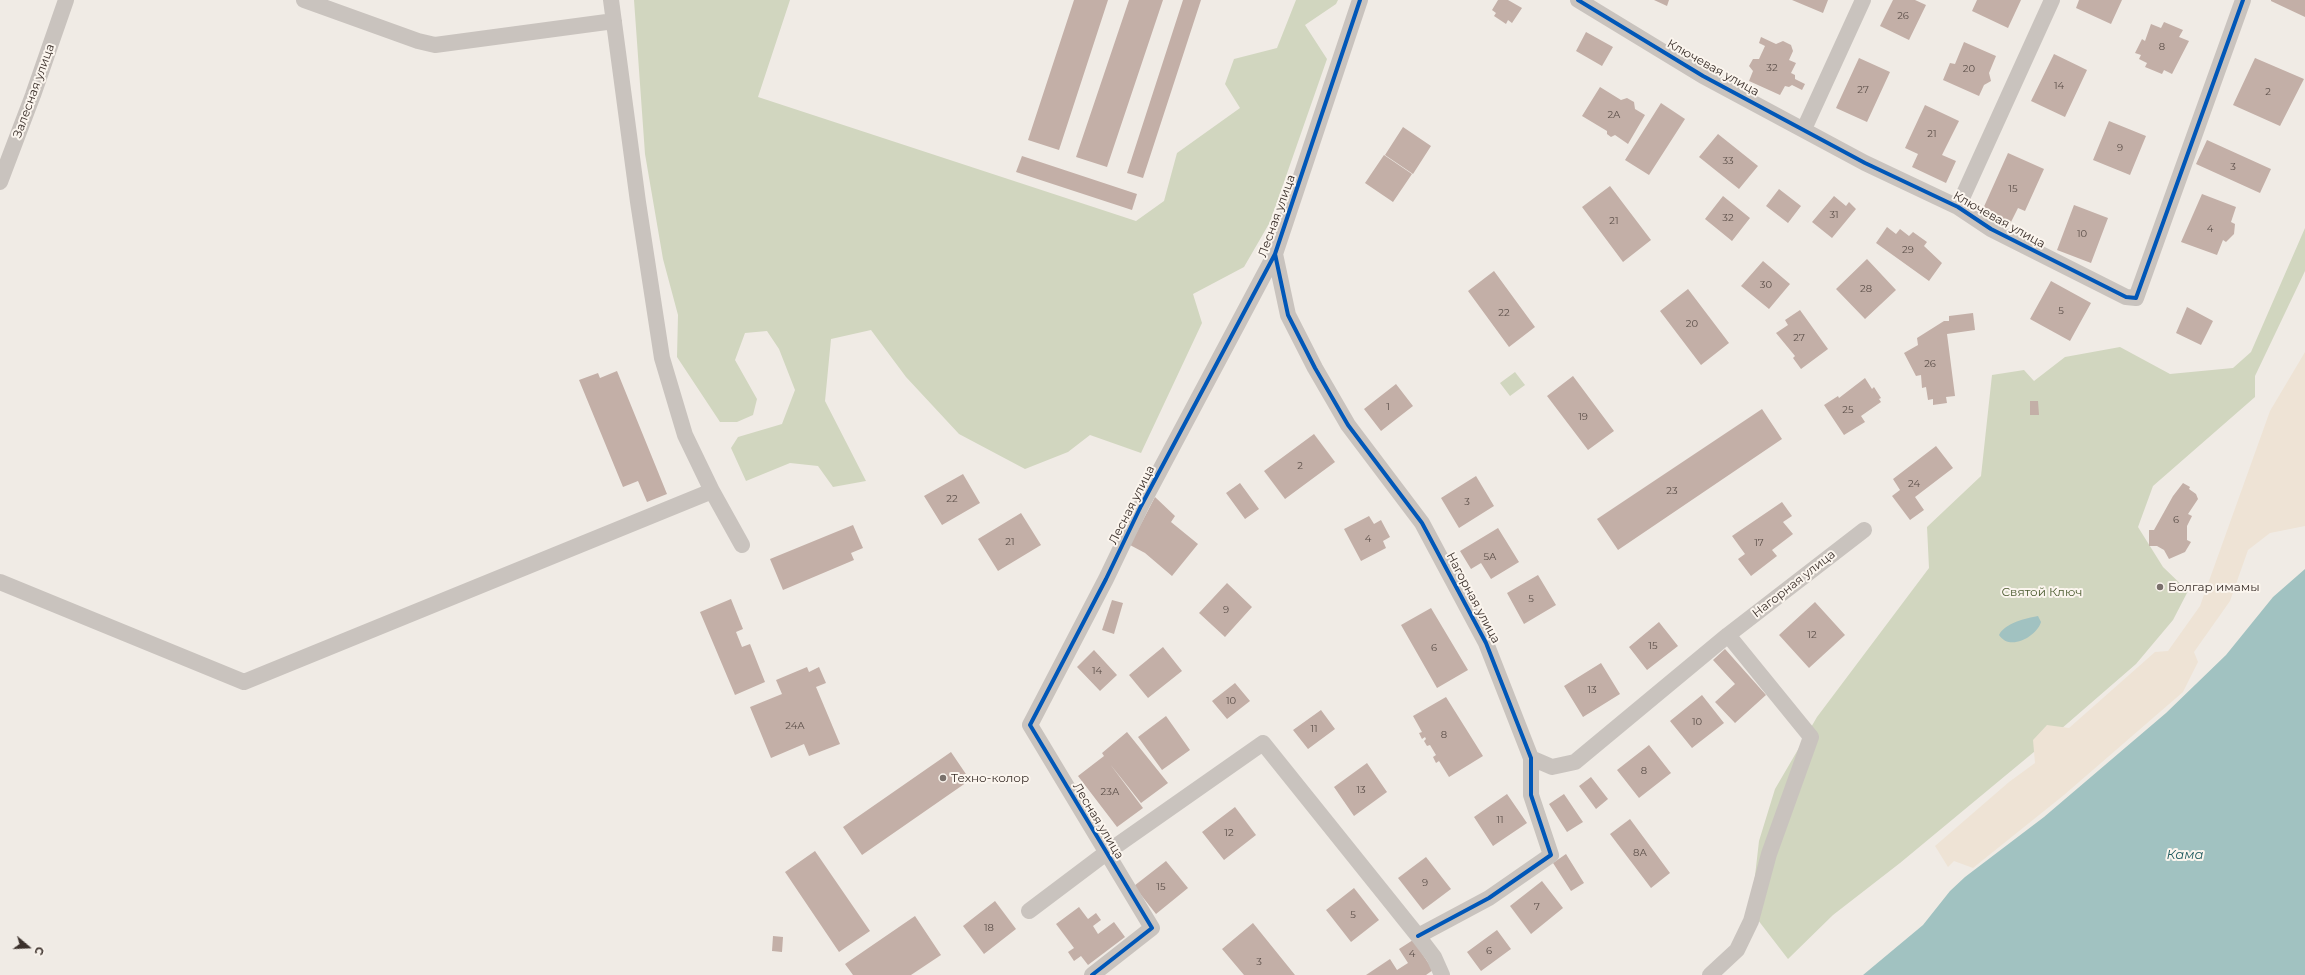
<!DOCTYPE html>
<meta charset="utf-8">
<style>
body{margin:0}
#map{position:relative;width:2305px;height:975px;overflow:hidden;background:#f0ebe5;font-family:Montserrat,sans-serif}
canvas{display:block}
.north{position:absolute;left:8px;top:927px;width:40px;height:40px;-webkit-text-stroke:3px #fbf5ee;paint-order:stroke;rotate:109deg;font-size:11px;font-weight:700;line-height:16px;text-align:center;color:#3b302b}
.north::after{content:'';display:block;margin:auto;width:14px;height:18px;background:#3b302b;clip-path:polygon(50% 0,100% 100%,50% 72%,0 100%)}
</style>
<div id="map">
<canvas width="2305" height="975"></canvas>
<div class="north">С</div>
</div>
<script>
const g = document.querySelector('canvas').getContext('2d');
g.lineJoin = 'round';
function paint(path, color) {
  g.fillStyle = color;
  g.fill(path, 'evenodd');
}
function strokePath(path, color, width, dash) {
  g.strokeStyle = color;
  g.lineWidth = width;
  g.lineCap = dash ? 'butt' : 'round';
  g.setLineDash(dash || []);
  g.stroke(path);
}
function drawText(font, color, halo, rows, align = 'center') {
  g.font = font + ' Montserrat,sans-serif';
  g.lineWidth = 4;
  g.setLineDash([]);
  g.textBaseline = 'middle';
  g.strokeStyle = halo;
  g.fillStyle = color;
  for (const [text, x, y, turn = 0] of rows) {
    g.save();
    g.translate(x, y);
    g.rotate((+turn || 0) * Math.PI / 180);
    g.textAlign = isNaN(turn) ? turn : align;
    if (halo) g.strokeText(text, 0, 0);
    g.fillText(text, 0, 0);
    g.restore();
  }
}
paint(new Path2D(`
 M634,0h156l-32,97 378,124 28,-20 13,-48 63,-45 -15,-24 9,-25 43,-11 19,-48h42l-2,4 -31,21 22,34 -57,163 -26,45 -51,27 9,29 -61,130 -51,-18 -22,17 -43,17 -66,-35 -53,-57 -35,-47 -40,9 -6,62 41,80 -33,6 -15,-21 -28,-3 -44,18 -15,-33 7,-11 44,-13 13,-34 -16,-41 -12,-18 -22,2 -10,27 22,39 -4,16 -16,7h-17l-43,-65 1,-42 -15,-56 -18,-105z
 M2305,228v43l-50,105v21l-102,89 -15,41 25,40 25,24 -15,29 -37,44 -90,78 -146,121 -67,52 -45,44 -37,-48 8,-70 16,-52 42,-72 112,-149 -2,-41 54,-51 11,-101 32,-5 10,11 31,-24 55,-10 50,27 63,-6 18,-16z
 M1515,372l10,13 -15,11 -10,-13z`), '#d1d6bf');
paint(new Path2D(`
 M2305,352v174l-35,7 -22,17 -18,51 -36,51 4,10 -15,30 -119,103 -91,73 -19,-7 -6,6 -13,-21 74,-64 26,-19 -2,-23 14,-15 22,3 86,-76 13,-1 32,-45 70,-195z`), '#eee3d5');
paint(new Path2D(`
 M2305,569v406h-442l60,-50 27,-34 15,-14 79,-60 122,-104 60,-58 47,-58z
 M2038,616l3,6c-4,14 -31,30 -42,13 6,-12 27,-17 39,-19z`), '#a1c2c1');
paint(new Path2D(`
 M1074,0h34l-49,150 -31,-10z
 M1129,0h34l-56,167 -31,-10z
 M1183,0h18l-58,178 -16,-5z
 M1498,0h10l14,8 -10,15 -4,-3 -2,4 -12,-8 2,-3 -4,-3z
 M1654,0h15l-2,6z
 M1792,0h36l-5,13z
 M1893,0h22l11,5 -17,35 -29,-14z
 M1977,0h44l-13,28 -36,-17z
 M2079,0h43l-11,24 -35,-16z
 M2271,0h34v17l-34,-16z
 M2164,22l19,8 -4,7 10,4 -17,33 -8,-4 -2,4 -17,-7 2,-4 -8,-4 2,-4 -6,-2 7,-14 3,2 6,-17 10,4z
 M1586,32l27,15 -11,19 -26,-15z
 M1761,37l15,7 7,-3 8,4 2,6 -4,9 7,3 -5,10 4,2v4l10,5 -3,6 -10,-5 -3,2 -4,-1 -5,9 -31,-14 4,-10 -4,-5 4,-7h6l6,-13 -6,-3z
 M1964,42l32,14 -7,17 2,8 -7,4 -5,11 -36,-16 7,-17 5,1z
 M2054,54l33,16 -22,47 -34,-16z
 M1859,58l31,14 -23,50 -31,-14z
 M2255,58l49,21 -24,47 -47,-21z
 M1600,87l21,13 6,-2 7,4 1,7 10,6 -17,29 -13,-9 -4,2 -4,-3v-3l-25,-15z
 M1661,103l24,16 -36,56 -24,-15z
 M1925,105l34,16 -17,34 14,6 -10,22 -34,-16 6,-13 -13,-6z
 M2109,121l37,15 -16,39 -37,-15z
 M1403,127l28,19 -18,28 -28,-19z
 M1718,134l40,32 -19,23 -40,-32z
 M2207,140l64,29 -11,24 -64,-29z
 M2008,153l36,16 -19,42 -7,-3 -8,16 -28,-13z
 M1384,155l28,19 -19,28 -28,-19z
 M1022,156l115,38 -5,16 -116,-38z
 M1610,186l41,54 -28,22 -41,-55z
 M1779,189l22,17 -13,17 -22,-17z
 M2202,194l34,13 -5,15 4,2 -1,10 -8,8 -3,-2 -6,15 -36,-13z
 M1723,196l27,22 -18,23 -27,-22z
 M1834,196l12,10 3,-4 7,7 -24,29 -20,-16z
 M2074,205l34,13 -17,45 -34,-13z
 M1887,227l9,7 4,-5 9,7 4,-4 14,10 -3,4 18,17 -13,18 -53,-38z
 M1867,259l29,31 -31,29 -29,-30z
 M1763,261l27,23 -21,25 -28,-23z
 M1494,271l41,56 -26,20 -41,-56z
 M2051,281l40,22 -21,38 -40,-22z
 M1688,289l41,54 -28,22 -41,-54z
 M2187,307l26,14 -12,24 -25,-12z
 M1800,310l28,39 -27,20 -8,-11 2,-2 -19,-23 12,-8 -3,-5z
 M1973,313l2,17 -28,4 8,62 -9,1 1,6 -14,2v-6l-5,1 -2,-13 -4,1 -1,-13 -5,1 -12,-23 14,-8 -1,-7 27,-17h5v-5z
 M617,371l50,123 -20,8 -9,-21 -15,6 -44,-107 19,-7 2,5z
 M1573,376l41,55 -26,19 -41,-54z
 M1865,378l7,11 2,-2 7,11 -2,1 2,3 -20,14 4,6 -21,13 -20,-30 14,-9 1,2z
 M1396,384l17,22 -32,25 -17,-22z
 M2030,401h8l1,14h-9z
 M1762,409l20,30 -164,111 -21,-31z
 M1314,434l21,28 -50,37 -21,-28z
 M1936,446l17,22 -38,29 9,13 -14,10 -18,-24 8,-6 -7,-11z
 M963,474l17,29 -38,22 -18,-29z
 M1476,476l18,30 -35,22 -18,-30z
 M1240,483l19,26 -14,10 -19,-26z
 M2183,483l7,4 -1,2 7,5 2,5 -10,15 4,2 -5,10v14l4,2 -6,10 -16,7 -5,-9 -7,-4h-8v-16h5l19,-34z
 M1155,497l20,19 -4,6 27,22 -26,32 -27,-23 -15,-8z
 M1782,502l10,14 -9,6 10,12 -21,16 5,6 -26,20 -13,-17 7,-5 -13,-18z
 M1021,513l20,32 -43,26 -20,-32z
 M1369,516l5,8 7,-4 9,17 -7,4 3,7 -25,13 -17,-32z
 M853,525l10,23 -12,5 3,7 -71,30 -13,-31z
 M1498,528l21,34 -28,17 -10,-16 -10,6 -11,-18z
 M1538,575l18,30 -32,19 -17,-31z
 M1227,583l25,24 -27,30 -26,-24z
 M731,599l12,30 -7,3 6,15 8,-3 15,38 -30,13 -35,-83z
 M1112,600l11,3 -9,31 -12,-4z
 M1815,602l30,33 -36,33 -30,-33z
 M1431,608l37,62 -31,18 -36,-63z
 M1659,622l19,24 -31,24 -18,-23z
 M1163,647l19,24 -34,27 -19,-23z
 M1725,649l41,46 -31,28 -20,-21 20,-18 -22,-24z
 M1094,650l23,25 -17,16 -23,-24z
 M1601,663l19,31 -37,23 -19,-31z
 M807,667l2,5 10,-5 7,16 -10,4 24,57 -31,12 -5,-12 -33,14 -21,-51 32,-13 -6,-14z
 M1235,683l15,18 -23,18 -15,-18z
 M1702,695l22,28 -32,25 -22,-27z
 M1446,697l37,59 -34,21 -10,-16 -3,2 -3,-6 3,-2 -6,-10 -3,1 -3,-5 2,-2 -1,-2 -3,2 -3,-6 3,-1 -9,-16z
 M1321,710l14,19 -27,20 -15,-19z
 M1166,716l24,34 -28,20 -24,-33z
 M1127,732l41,51 -27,20 -31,-39 33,44 -26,19 -39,-51 26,-20 -2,-3z
 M1649,745l22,28 -32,25 -22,-28z
 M951,752l19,28 -108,75 -19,-28z
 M1367,763l20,29 -33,24 -20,-29z
 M1591,777l17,22 -12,10 -17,-23z
 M1507,794l20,29 -34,23 -19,-29z
 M1564,794l19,28 -16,10 -18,-28z
 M1235,807l21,28 -32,25 -22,-28z
 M1630,819l40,54 -19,15 -41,-54z
 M815,851l55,80 -31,21 -54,-80z
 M1566,854l18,29 -13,8 -18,-28z
 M1426,857l25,32 -28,21 -25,-32z
 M1166,861l22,27 -32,26 -22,-28z
 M1542,881l21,27 -32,26 -21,-28z
 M1354,888l25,32 -28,22 -25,-32z
 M995,901l21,28 -32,25 -21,-28z
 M1079,907l9,12 8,-6 5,7 -8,6 5,8 16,-12 11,15 -37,28 -7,-9 -7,5 -6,-9 6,-4 -18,-24z
 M915,916l26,39 -30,20h-58l-8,-11z
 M1253,923l42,52h-51l-22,-26z
 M1497,930l14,19 -30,22 -14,-19z
 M773,936l10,1 -1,15 -10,-1z
 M1413,940l20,30 -7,5h-60l24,-16 7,11 11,-7 -9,-14z`), '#c3afa7');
strokePath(new Path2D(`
 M304,0l114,41 17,4 179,-24
 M611,0l27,202 24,156 23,77 27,56 30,54
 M1578,0l125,76 162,87 93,44 33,22 135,68 10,1 107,-298
 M1804,129l59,-129
 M0,182l33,-87 33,-95
 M1958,207l94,-207
 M1275,254l13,61 27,53 33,57 74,98 64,120 45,115v37l20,60 -62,43 -71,38
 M0,582l244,100 468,-191
 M1531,758l21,9 23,-5 153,-127 136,-105
 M1029,911l77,-58 157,-110 155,193 16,21 8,18
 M1092,975l60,-47 -122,-203 76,-146 35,-73 134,-252 85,-254
 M1710,975l27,-25 14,-29 18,-67 42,-117 -83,-102`), '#c9c3be', 16);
strokePath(new Path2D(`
 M1578,0l125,76 162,87 93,44 33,22 135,68 10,1 107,-298
 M1275,254l13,61 27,53 33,57 74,98 64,120 45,115v37l20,60 -62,43 -71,38
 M1092,975l60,-47 -122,-203 76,-146 35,-73 134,-252 85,-254`), '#0057b8', 4);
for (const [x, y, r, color] of [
 [2160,587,4,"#7a716c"],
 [943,778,4,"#7a716c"]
]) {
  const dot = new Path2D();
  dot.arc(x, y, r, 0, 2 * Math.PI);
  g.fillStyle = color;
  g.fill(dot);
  strokePath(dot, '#fbf5ee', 1.5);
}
drawText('10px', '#5d504a', null, [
 ["26",1903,16],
 ["8",2162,47],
 ["32",1772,68],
 ["20",1969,69],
 ["14",2059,86],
 ["27",1863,90],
 ["2",2268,92],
 ["2А",1614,115],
 ["21",1932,134],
 ["9",2120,148],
 ["33",1728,161],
 ["3",2233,167],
 ["15",2013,189],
 ["31",1834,215],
 ["32",1728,218],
 ["21",1614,221],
 ["4",2210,229],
 ["10",2082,234],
 ["29",1908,250],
 ["30",1766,285],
 ["28",1866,289],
 ["5",2061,311],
 ["22",1504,313],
 ["20",1692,324],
 ["27",1799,338],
 ["26",1930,364],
 ["1",1388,407],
 ["25",1848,410],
 ["19",1583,417],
 ["2",1300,466],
 ["24",1914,484],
 ["23",1672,491],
 ["22",952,499],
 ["3",1467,502],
 ["6",2176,520],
 ["4",1368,539],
 ["21",1010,542],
 ["17",1759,543],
 ["5А",1490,557],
 ["5",1531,599],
 ["9",1226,610],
 ["12",1812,635],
 ["15",1653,646],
 ["6",1434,648],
 ["14",1097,671],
 ["13",1592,690],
 ["10",1231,701],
 ["10",1697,722],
 ["24А",795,726],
 ["11",1314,729],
 ["8",1444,735],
 ["8",1644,771],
 ["13",1361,790],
 ["23А",1110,792],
 ["11",1500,820],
 ["12",1229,833],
 ["8А",1640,853],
 ["9",1425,883],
 ["15",1161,887],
 ["7",1537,907],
 ["5",1353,915],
 ["18",989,928],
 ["6",1489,951],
 ["4",1412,954],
 ["3",1259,962]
]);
drawText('12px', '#3b302b', '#fbf5ee', [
 ["Ключевая улица",1713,68,29],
 ["Залесная улица",34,91,-70],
 ["Лесная улица",1277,216,-70],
 ["Ключевая улица",1999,220,29],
 ["Лесная улица",1132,505,-63],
 ["Нагорная улица",1794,584,-38],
 ["Нагорная улица",1473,598,62],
 ["Лесная улица",1098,821,59]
]);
drawText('12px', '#3b302b', '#fbf5ee', [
 ["Болгар имамы",2168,587],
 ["Техно-колор",951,778]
], 'left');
drawText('12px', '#4a5a2e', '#fbf5ee', [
 ["Святой Ключ",2042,592]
]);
drawText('italic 13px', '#1f5a5e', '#fbf5ee', [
 ["Кама",2185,855]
]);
</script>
